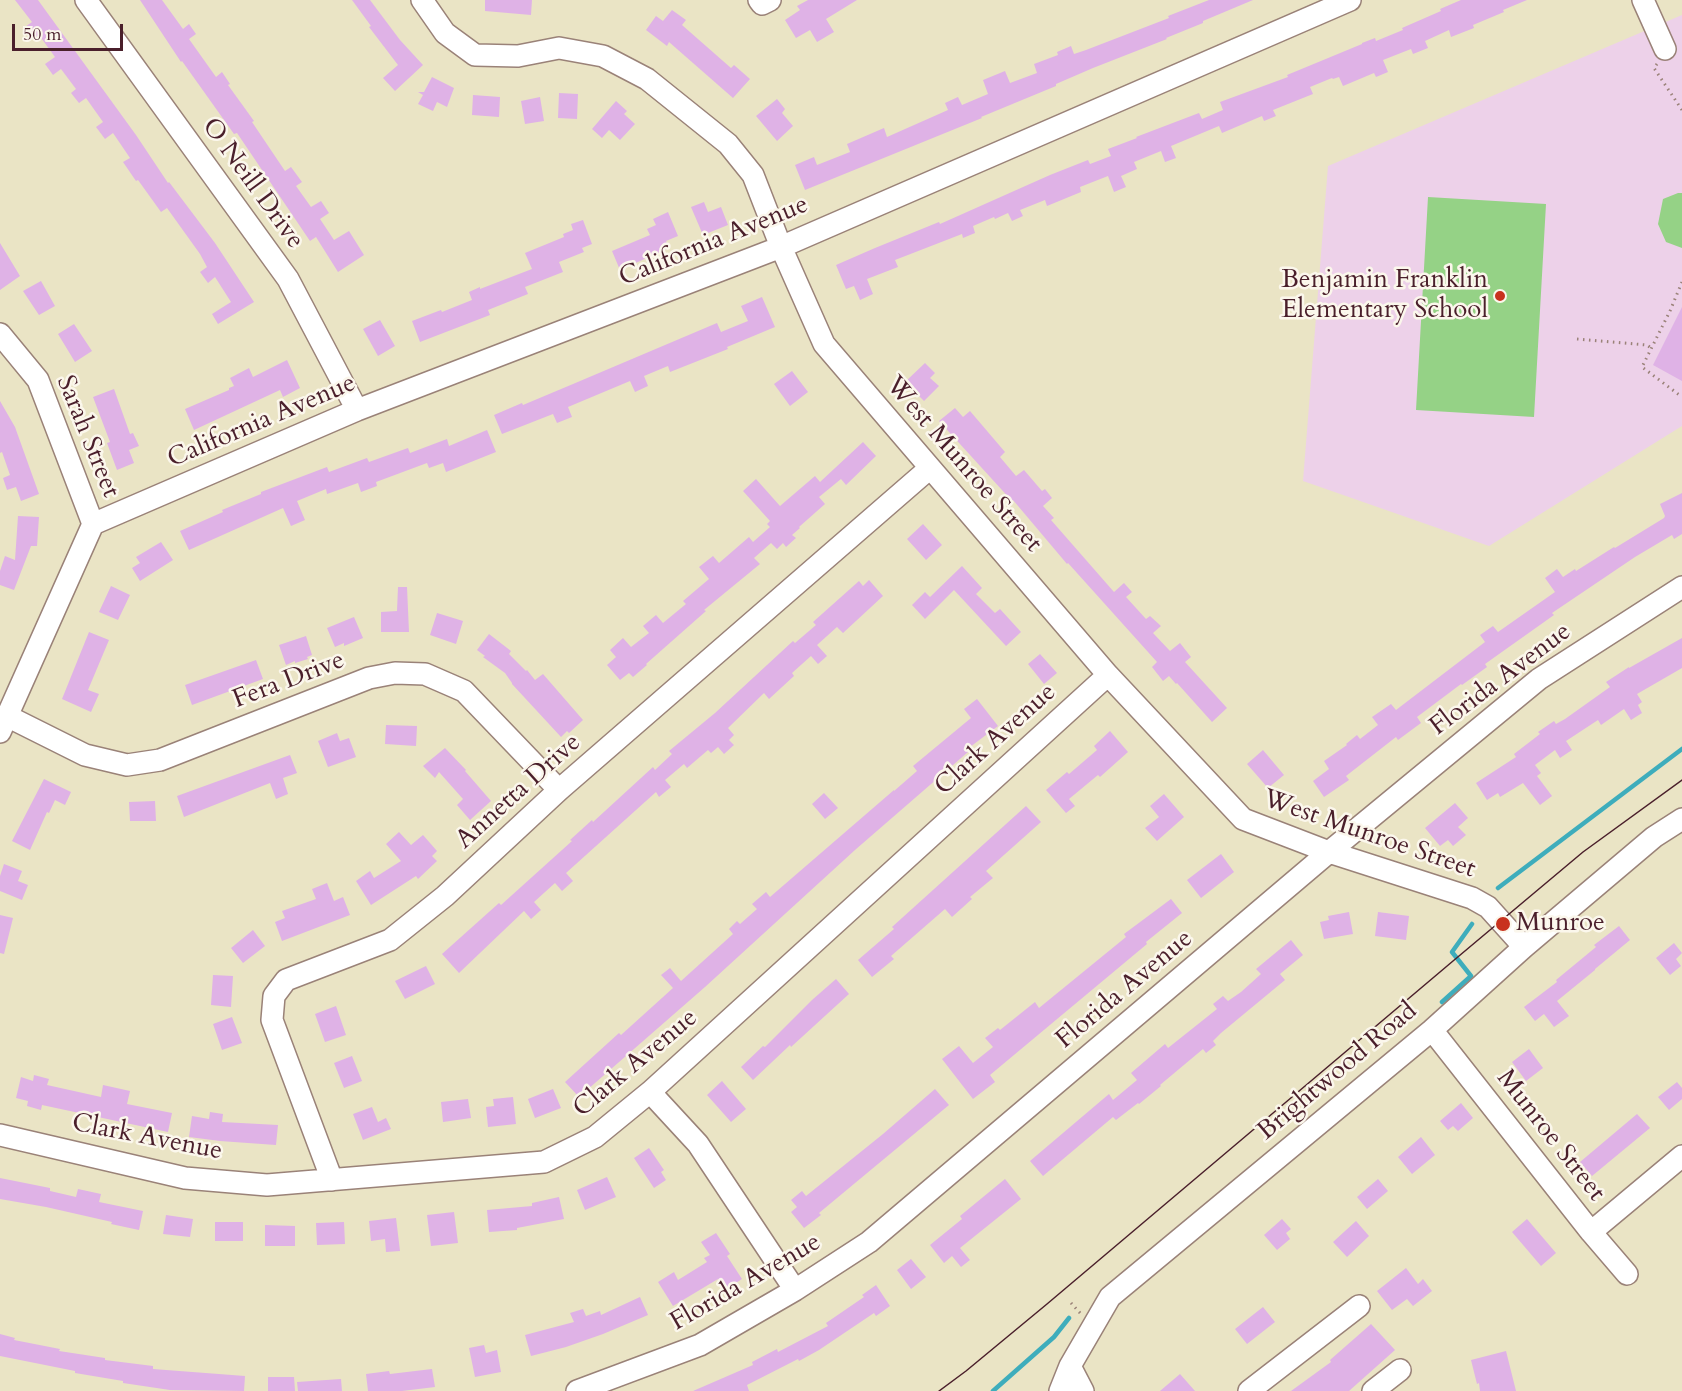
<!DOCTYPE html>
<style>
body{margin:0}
#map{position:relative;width:1682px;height:1391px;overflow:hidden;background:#eae4c5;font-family:Cardo,serif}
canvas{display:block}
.scale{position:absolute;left:12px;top:24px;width:111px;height:27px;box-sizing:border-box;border:3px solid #4a1f2b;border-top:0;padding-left:8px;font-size:18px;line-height:21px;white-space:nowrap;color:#4a1f2b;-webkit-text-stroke:4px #fbf7ec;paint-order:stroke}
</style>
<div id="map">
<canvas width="1682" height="1391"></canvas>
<div class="scale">50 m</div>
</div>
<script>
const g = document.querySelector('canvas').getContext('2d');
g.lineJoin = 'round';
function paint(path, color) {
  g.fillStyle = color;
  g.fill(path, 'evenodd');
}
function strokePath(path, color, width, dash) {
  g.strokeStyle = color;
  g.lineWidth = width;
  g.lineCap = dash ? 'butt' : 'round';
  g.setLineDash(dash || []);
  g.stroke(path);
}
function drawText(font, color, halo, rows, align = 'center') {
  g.font = font + ' Cardo,serif';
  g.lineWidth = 5;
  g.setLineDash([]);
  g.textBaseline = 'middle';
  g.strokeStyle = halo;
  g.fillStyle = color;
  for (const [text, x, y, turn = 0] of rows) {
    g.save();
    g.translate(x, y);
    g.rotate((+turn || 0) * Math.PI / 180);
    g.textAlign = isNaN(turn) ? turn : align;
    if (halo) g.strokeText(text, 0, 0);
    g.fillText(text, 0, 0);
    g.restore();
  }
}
paint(new Path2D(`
 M1682,15v411l-193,120 -186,-65 25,-315z`), '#edd1e9');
paint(new Path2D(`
 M1678,193h4v55l-16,-6 -8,-18 5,-25z
 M1428,197l118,7 -12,213 -118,-7z`), '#95d286');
strokePath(new Path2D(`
 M1498,888l184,-139
 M1442,1002l29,-26 -19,-24 20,-28
 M993,1391l61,-54 15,-19`), '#3eadbc', 4.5);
paint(new Path2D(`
 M15,0h23l98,135 32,48 1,-1 46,61 39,59 -36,22 -6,-10 19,-12 -16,-25 -7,6 -8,-11 7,-5 -7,-13 -33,-46 -6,4 -23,-32 -2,1 -13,-19 7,-4 -17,-25 -8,6 -9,-12 7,-5 -17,-24 -7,5 -8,-10 5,-4 -15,-20 -8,6 -8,-11 10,-7 -16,-22 -6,4 -8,-12 7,-5z
 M140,0h22l21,29 6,-5 7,10 -7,5 27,38 6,-5 8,12 -2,1 26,36 -2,1 33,49 6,-4 11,15 -6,4 15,21 10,-6 8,12 -9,6 14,21 15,-9 15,24 -26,17 -22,-35 -6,4 -73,-108 -3,1 -52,-73 -1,1z
 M352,0h18l30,40 23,25 -28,26 -12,-13 15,-13 -29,-38 2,-1z
 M485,0h47l-1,15 -46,-4z
 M808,0h49l-31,19 8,13 -17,10 -7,-12 -14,8 -11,-18 15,-10 -3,-4z
 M1209,0h44l-50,21v2l-37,15 1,1 -74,29 -37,16v2l-75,31 1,1 -177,72 -10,-25 19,-8 3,8 33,-13 -3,-8 37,-16 3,9 61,-27 -3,-7 13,-6 4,8 26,-11 -5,-14 22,-9 5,12 27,-10 -3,-9 24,-9 -1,-3 14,-6 3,8 12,-4 83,-32 -1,-2z
 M1461,0h66l-24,10 1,2 -31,13 1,3 -23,9 -2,-7 -24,11 3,7 -15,6 -2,-5 -28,11 5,12 -12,5 -2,-4 -31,13 -4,-9 -6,2 -1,-1 -22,9 3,7 -40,16 3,6 -12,5 -2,-5 -40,17 -3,-7 -48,20 5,12 -11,4 -4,-11 -27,11 3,7 -16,7 5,11 -12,5 -6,-16 -28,11 1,5 -34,14 -2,-6 -25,10 3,6 -11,5 -4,-8 -13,6 -1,-2 -21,9 2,7 -12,5 -1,-4 -67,26 3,7 -31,12 6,15 -13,6 -6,-14 -8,3 -10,-24 39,-17 64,-26 1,2 110,-49 38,-15 2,4 21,-8 -3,-7 29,-11 -1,-1 63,-24 3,6 21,-9 -3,-8 68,-25 -1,-2 75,-31v-1l13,-5 1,3 27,-11 -1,-2 39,-17 -1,-2z
 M672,10l14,10 -4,5 49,43 3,-3 16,14 -17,19 -64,-56 -2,4 -21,-16 10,-14 7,5z
 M432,77l22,11 -7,19 -10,-5 -4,9 -15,-7 5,-9 -5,-3h6z
 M559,93l19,1 -1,25 -19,-1z
 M473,95l27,2 -1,20 -27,-2z
 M540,97l4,24 -19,3 -4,-23z
 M777,99l8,10 -3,4 11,13 -16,15 -21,-25z
 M616,101l11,10 -3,3 11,10 -15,16 -11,-10 -7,8 -10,-9z
 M704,202l4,10 13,-5 7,18 -25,10 -12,-28z
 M668,212l10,24 -12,5 3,7 -49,22 -8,-19 38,-16 -3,-6 9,-4 -3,-6z
 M583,220l9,24 -10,4 2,4 -25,10 4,10 -38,15 3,7 -40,16 2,5 -70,27 -8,-21 29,-11 1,2 30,-12 -3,-8 11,-5v2l52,-20 -7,-16 39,-16 -1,-3 10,-4 -2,-6z
 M0,243l20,33 -20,14z
 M41,281l14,25 -16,9 -16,-24z
 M762,297l13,30 -48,20 1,2 -58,23 -2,-6 -24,10 4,10 -13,6 -5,-11 -62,26 4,10 -15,6 -4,-9 -51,20 -8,-19 28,-12 1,2 50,-21 144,-61 4,9 27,-11 -7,-15z
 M1682,307v74l-29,-16z
 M380,320l15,26 -17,10 -15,-27z
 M74,324l18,27 -17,11 -17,-28z
 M287,360l13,28 -17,9 -3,-7 -86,40 -9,-21 44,-19v-2l5,-2 -4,-8 19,-10 4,9z
 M925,363l10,10 -5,5 9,8 -15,15 -19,-19z
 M792,371l16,21 -18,14 -16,-22z
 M114,389l16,45 3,-1 6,13 -10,4 5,13 -17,7 -10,-27 3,-1 -17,-45z
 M0,401l15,26 24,67 -18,7 -5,-14 -9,3 -4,-12 7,-3 -8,-23 -2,1z
 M955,408l8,9 7,-6 35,41 -5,5 16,19 8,-6 18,21 3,-2 7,9 -9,8 11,12 -3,2 63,72 10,-9 8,9 -6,5 20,22 4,-3 11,10 -8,7 17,18 10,-8 11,14 -6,5 42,46 -15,14 -35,-39 -1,1 -7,-8 -6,5 -11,-14 5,-5 -89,-99 -1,1 -54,-64 -1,1 -73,-80z
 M487,430l9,22 -50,20 -3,-9 -14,5 -2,-5 -51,19 1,4 -16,6 -3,-9 -31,11 -1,-5 -29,12 8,19 -14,6 -8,-18 -94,42 -9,-19 43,-19 -1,-2 39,-16v-2l66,-25 2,5 38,-14 2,4 39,-14 2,5 37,-14 2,7z
 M863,442l13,14 -30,29 -5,-6 -22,18 6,7 -26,23 1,1 -8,7 4,3 -10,9 -3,-4 -6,6 -6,-6 -17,15 6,6 -56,46 2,1 -60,53 1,1 -14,12 -4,-4 -9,7 -13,-15 9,-8 -6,-7 13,-12 8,9 18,-14 -6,-7 13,-11 7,8 23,-19 -3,-3 26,-22 -10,-12 14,-11 6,7 30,-26 4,5 17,-15 -3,-3 3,-3 -27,-30 13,-12 24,27 35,-30 5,6z
 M1682,493v41l-8,5 -2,-4 -37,22 -83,56 2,2 -69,49 2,3 -25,18 -1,-1 -44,33 4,6 -23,17 -2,-3 -50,39 3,4 -25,17 -11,-16 16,-12 -5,-8 23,-16 -1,-1 11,-9 3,4 18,-14 -6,-8 19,-13 5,6 89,-68 -5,-7 13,-9 5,6 57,-40 -10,-14 12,-9 6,8 12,-8 1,2 38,-24 1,1 49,-30 1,-2 -5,-12z
 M18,516l21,1 -2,29h-6l-17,44 -14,-5v-14l5,-15 10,4z
 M923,524l19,21 -16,15 -19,-21z
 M161,542l12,18 -33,21 -8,-13 8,-5 -4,-6z
 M962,566l20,22 -6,6 19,19 5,-4 21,23 -15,14 -52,-56 -29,29 -13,-14 13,-13 5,5z
 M869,580l14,16 -40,37 -6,-6 -20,18 10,11 -9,8 -7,-8 -19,17 2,3 -25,23 -5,-6 -36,35 6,7 -5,5 5,5 -10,9 -6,-7 -7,6 -3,-3 -21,18 -3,-4 -19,16 6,7 -12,10 -3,-5 -90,81 7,8 -11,10 -7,-8 -21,19 7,8 -10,9 -7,-8 -65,62 -17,-19 57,-51 2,2 71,-64 -2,-1 22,-20 1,2 60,-55 2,3 17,-16 -3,-3 46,-38 78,-72 2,2 21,-18 -3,-3 46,-41 4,5z
 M111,586l19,9 -12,25 -19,-8z
 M398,587h9l2,45h-28v-20l16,-1z
 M437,613l26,8 -7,23 -26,-9z
 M354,617l9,21 -19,8v-3l-9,4 -8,-19z
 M89,632l20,8 -21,50 11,4 -8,18 -29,-13z
 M489,634l22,17 -2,3 17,17 1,-1 8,10 8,-6 40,46 -14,13 -2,-2 -6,6 -49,-53v-1l-7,-10 -22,-16 2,-1 -8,-6z
 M306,636l6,19 -5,2 1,2 -13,4v-2l-9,4 -7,-20z
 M1682,638v30l-45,26 5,8 -4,3 4,8 -11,7 -7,-11 -23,16 -3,-5 -32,21 6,9 -12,8 -5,-8 -20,15 6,8 -4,3 15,20 -12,9 -17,-22 -23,14 -2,-4 -11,7 -11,-17 40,-26 -2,-3 26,-20 -2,-2 16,-11 2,3 9,-5 45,-32 -4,-5 23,-15v1z
 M1040,654l17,19 -13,11 -16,-20z
 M256,660l7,19 -71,26 -7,-20z
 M977,699l21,27 -32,24 2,2 -113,98 -150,137 -126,110 -14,-15 54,-49 2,2 52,-47 -12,-13 9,-7 11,13 52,-47 -4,-5 8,-8 3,3 17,-15 -5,-5 14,-12 4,5 124,-107v1l23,-20 -4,-5 58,-48 -7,-9z
 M386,725l31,1 -1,20 -31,-2z
 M1110,731l18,21 -28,25 -2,-2 -29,24 6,7 -9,7 -20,-23 21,-18 2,2 28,-24 -3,-4z
 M337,733l3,8 9,-3 7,19 -28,10 -10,-26z
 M445,748l21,22 -1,1 26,30 -21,19 -13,-15 6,-6 -24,-27 -4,6 -12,-12z
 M1263,750l21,25 -16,13 -21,-24z
 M290,755l7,18 -14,5 5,16 -12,5 -6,-16 -86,34 -7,-21z
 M44,779l27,13 -6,13 -10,-5 -6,13 -2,-1 -17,38 -18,-9z
 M824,793l14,15 -13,11 -13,-15z
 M1164,794l20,23 -27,24 -12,-13 14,-11 -9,-11z
 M155,801l1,20h-26l-1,-19z
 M1455,803l13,15 -10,9 8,8 -13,11 -5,-6 -8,6 -15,-18z
 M1026,806l15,16 -55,49 7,7 -23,19 2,2 -20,18 -7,-8 -54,47 3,3 -22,18 -14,-17 36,-31 -2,-2z
 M399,832l12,13 12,-10 14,16 -5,5 5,5 -19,18 -2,-3 -45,29 -15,-24 14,-10 4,7 27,-17 -15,-17z
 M1221,854l13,18 -33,26 -14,-18z
 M4,864l18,7 -4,10 10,4 -6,15 -22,-9v-15z
 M327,883l7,18 9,-4 7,18 -68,26 -7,-19 10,-4 -3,-7 34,-12 -4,-10z
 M1171,899l11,14 -36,29 1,2 -157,131 5,7 -22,17 -31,-40 17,-13 14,17 20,-16 -8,-9 13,-10 2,2 35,-28 4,6 87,-71 -2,-3z
 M1349,912l4,22 -29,5 -4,-17 9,-2 -1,-4z
 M1378,912l31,4 -3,24 -31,-4z
 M0,915l13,3 -9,36 -4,-1z
 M1619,926l11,14 -35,29v1l-38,31 12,15 -15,11 -10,-13 -9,7 -11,-14 33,-25 -1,-2 40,-33 -2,-2z
 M253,930l12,16 -22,17 -12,-15z
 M1291,940l12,15 -23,19 5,6 -64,53 -8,8 3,4 -10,8 -3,-4 -43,36 1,1 -22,18 -1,-1 -22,17 -3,-3 -70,59 -13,-15 79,-67 4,6 24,-20 -6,-7 34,-29 3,4 49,-39 -4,-5 10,-8 5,5 13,-9 20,-18 -5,-5z
 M1674,943l8,10 -6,6 5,7 -11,9 -14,-17z
 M426,966l9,18 -30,15 -10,-18z
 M213,975l20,1 -2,31 -20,-2z
 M836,979l13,15 -58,53 -1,-2 -37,35 -12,-13 22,-21 2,1 47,-47z
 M336,1006l10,29 -21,7 -10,-28z
 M232,1017l10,26 -20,7 -9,-26z
 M1529,1049l14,19 -17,13 -14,-19z
 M352,1056l10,25 -18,7 -10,-25z
 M34,1075l15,4 -2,6 54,12 2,-12 27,6 -3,13 45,9 -4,19 -126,-27 -1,5 -14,-4 1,-5 -12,-3 5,-21 12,4z
 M722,1081l24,28 -15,13 -24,-27z
 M1677,1082l5,6v11l-13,11 -11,-13z
 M553,1089l8,19 -26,10 -7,-19z
 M935,1089l14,16 -130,108 2,2 -17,13 -13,-16 6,-5 -6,-7 11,-9 4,5 77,-62z
 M513,1097l3,27 -28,3 -2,-20 8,-1 -1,-7z
 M468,1099l3,19 -28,4 -2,-20z
 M1461,1103l12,15 -15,13 -5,-5 -5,4 -8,-9z
 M372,1107l6,15 8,-4 5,11 -28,11 -10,-26z
 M210,1112l13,2 -1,8 56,3 -2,20 -56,-4 -31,-4 3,-21 17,3z
 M1637,1114l13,14 -58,48 -12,-14z
 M1421,1137l14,18 -23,19 -14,-17z
 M649,1148l15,22 -3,2 5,8 -12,8 -20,-30z
 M607,1177l9,20 -31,13 -8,-20z
 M0,1178l50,10v3l26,6 2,-8 23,5 -2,8 44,9 -4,19 -28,-6 1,-2 -66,-15 -46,-8z
 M1005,1179l16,20 -61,49 10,12 -9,7 -9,-11 -8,7 -14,-18 32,-26 -2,-3z
 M1378,1179l10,12 -21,18 -10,-12z
 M559,1197l5,22 -47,9v2l-28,2 -2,-22 45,-4v-3z
 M454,1212l4,31 -27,3 -4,-31z
 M166,1215l27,4 -3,18 -27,-3z
 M396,1218l4,33 -14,1 -1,-13 -14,2 -2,-20z
 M1282,1219l9,10 -5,4 4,6 -13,11 -13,-15z
 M1527,1219l29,34 -15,13 -29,-34z
 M1356,1221l13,15 -22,21 -14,-15z
 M215,1222h28v19h-28z
 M344,1222l1,22 -28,1 -1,-22z
 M265,1225l30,1v20h-30z
 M716,1233l14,21 -3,2 15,23 -17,11 -7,-11 -45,27 -15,-24 16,-10 4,8 29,-18 -3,-4 6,-3 -9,-13z
 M911,1259l15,18 -15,12 -14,-19z
 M1406,1268l12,16 5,-5 9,12 -19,15 -6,-7 -15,11 -15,-19z
 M876,1285l14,21 -14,10 -2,-3 -55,37 -20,11 -1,-2 -51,26 2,6h-56l60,-26 -1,-3 25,-13 1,3 50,-26 -2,-3 38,-26 -2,-2z
 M640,1297l8,18 -45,19 -37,13 -35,9 -6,-21 49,-13 -4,-9 13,-4 3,7 14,-5 1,4z
 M1263,1307l12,15 -28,22 -12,-15z
 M1371,1324l24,26 -46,41h-58l40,-29 -1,-2z
 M0,1334l15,4 -1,2 46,9 -1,2 46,7v2l48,6v3l92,7 -1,15 -74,-1 -47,-7v-2l-48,-8v-2l-75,-15z
 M484,1345l2,8 11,-3 4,22 -26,5 -6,-29z
 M1506,1351l10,40h-36l-1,-8 -2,1 -6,-24z
 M432,1369l3,18 -33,4h-34l-2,-17 23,-3 1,3z
 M1180,1374l15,17h-35z
 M268,1377h26l1,14h-27z
 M341,1379l1,12h-44l-1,-9z`), '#dfb2e6');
const minor = new Path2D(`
 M86,0l202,279 69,131
 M422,0l23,33 30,22 43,1 41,-8 44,8 44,23 81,65 25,31 28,72 43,97 284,331 135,144 86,33 143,46 16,9 36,40
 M759,0l3,4 8,-4
 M1643,0l22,49
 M0,334l38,46 55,144 -93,208
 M93,524l264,-114 424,-163 569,-247
 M7,716l78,39 42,10 33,-5 209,-82 26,-5 30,1 39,17 95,99
 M1432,1030l159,202 36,42
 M650,1092l48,52 97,146
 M0,1135l185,43 82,7 277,-23 51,-25 55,-45 458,-417
 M332,1180l-60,-160 2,-24 12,-16 104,-40 55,-44 114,-106 371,-322
 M1591,1232l91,-76
 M1070,1366l13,25
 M577,1391l123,-46 95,-55 74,-48 460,-390 210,-173 143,-92
 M1060,1391l10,-25 40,-69 322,-267 92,-83 130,-110 28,-18
 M1249,1391l110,-85
 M1373,1391l27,-21`);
strokePath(minor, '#9a8278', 24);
strokePath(new Path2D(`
 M1657,64l-3,4 28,42
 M1682,282l-12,29 -28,56 40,30
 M1577,339l70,6 4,3
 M1071,1303l10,11`), '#9a8278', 3, [1.5, 4.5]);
strokePath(minor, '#fff', 21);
strokePath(new Path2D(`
 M939,1391l27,-20 81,-67 406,-343 130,-109 99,-72`), '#4a1f2b', 1.5);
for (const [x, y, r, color] of [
 [1500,296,6,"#c8321e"],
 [1503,924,8,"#c8321e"]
]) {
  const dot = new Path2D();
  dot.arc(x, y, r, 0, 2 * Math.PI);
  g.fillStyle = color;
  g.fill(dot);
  strokePath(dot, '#fbf7ec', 2);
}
drawText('26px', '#4a1f2b', '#fbf7ec', [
 ["O Neill Drive",252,184,54],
 ["California Avenue",714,242,-22],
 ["California Avenue",262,422,-23],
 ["Sarah Street",87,437,68],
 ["West Munroe Street",963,465,49],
 ["Florida Avenue",1501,680,-37],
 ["Fera Drive",289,681,-21],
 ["Clark Avenue",996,740,-42],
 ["Annetta Drive",519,792,-42],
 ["West Munroe Street",1369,835,19],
 ["Florida Avenue",1125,990,-40],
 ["Clark Avenue",636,1064,-40],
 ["Brightwood Road",1338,1072,-40],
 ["Munroe Street",1550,1136,52],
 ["Clark Avenue",147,1138,11],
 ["Florida Avenue",746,1283,-30]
]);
drawText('26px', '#4a1f2b', '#fbf7ec', [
 ["Benjamin Franklin",1488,281],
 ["Elementary School",1488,311],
 ["Munroe",1516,924,"left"]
], 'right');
</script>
